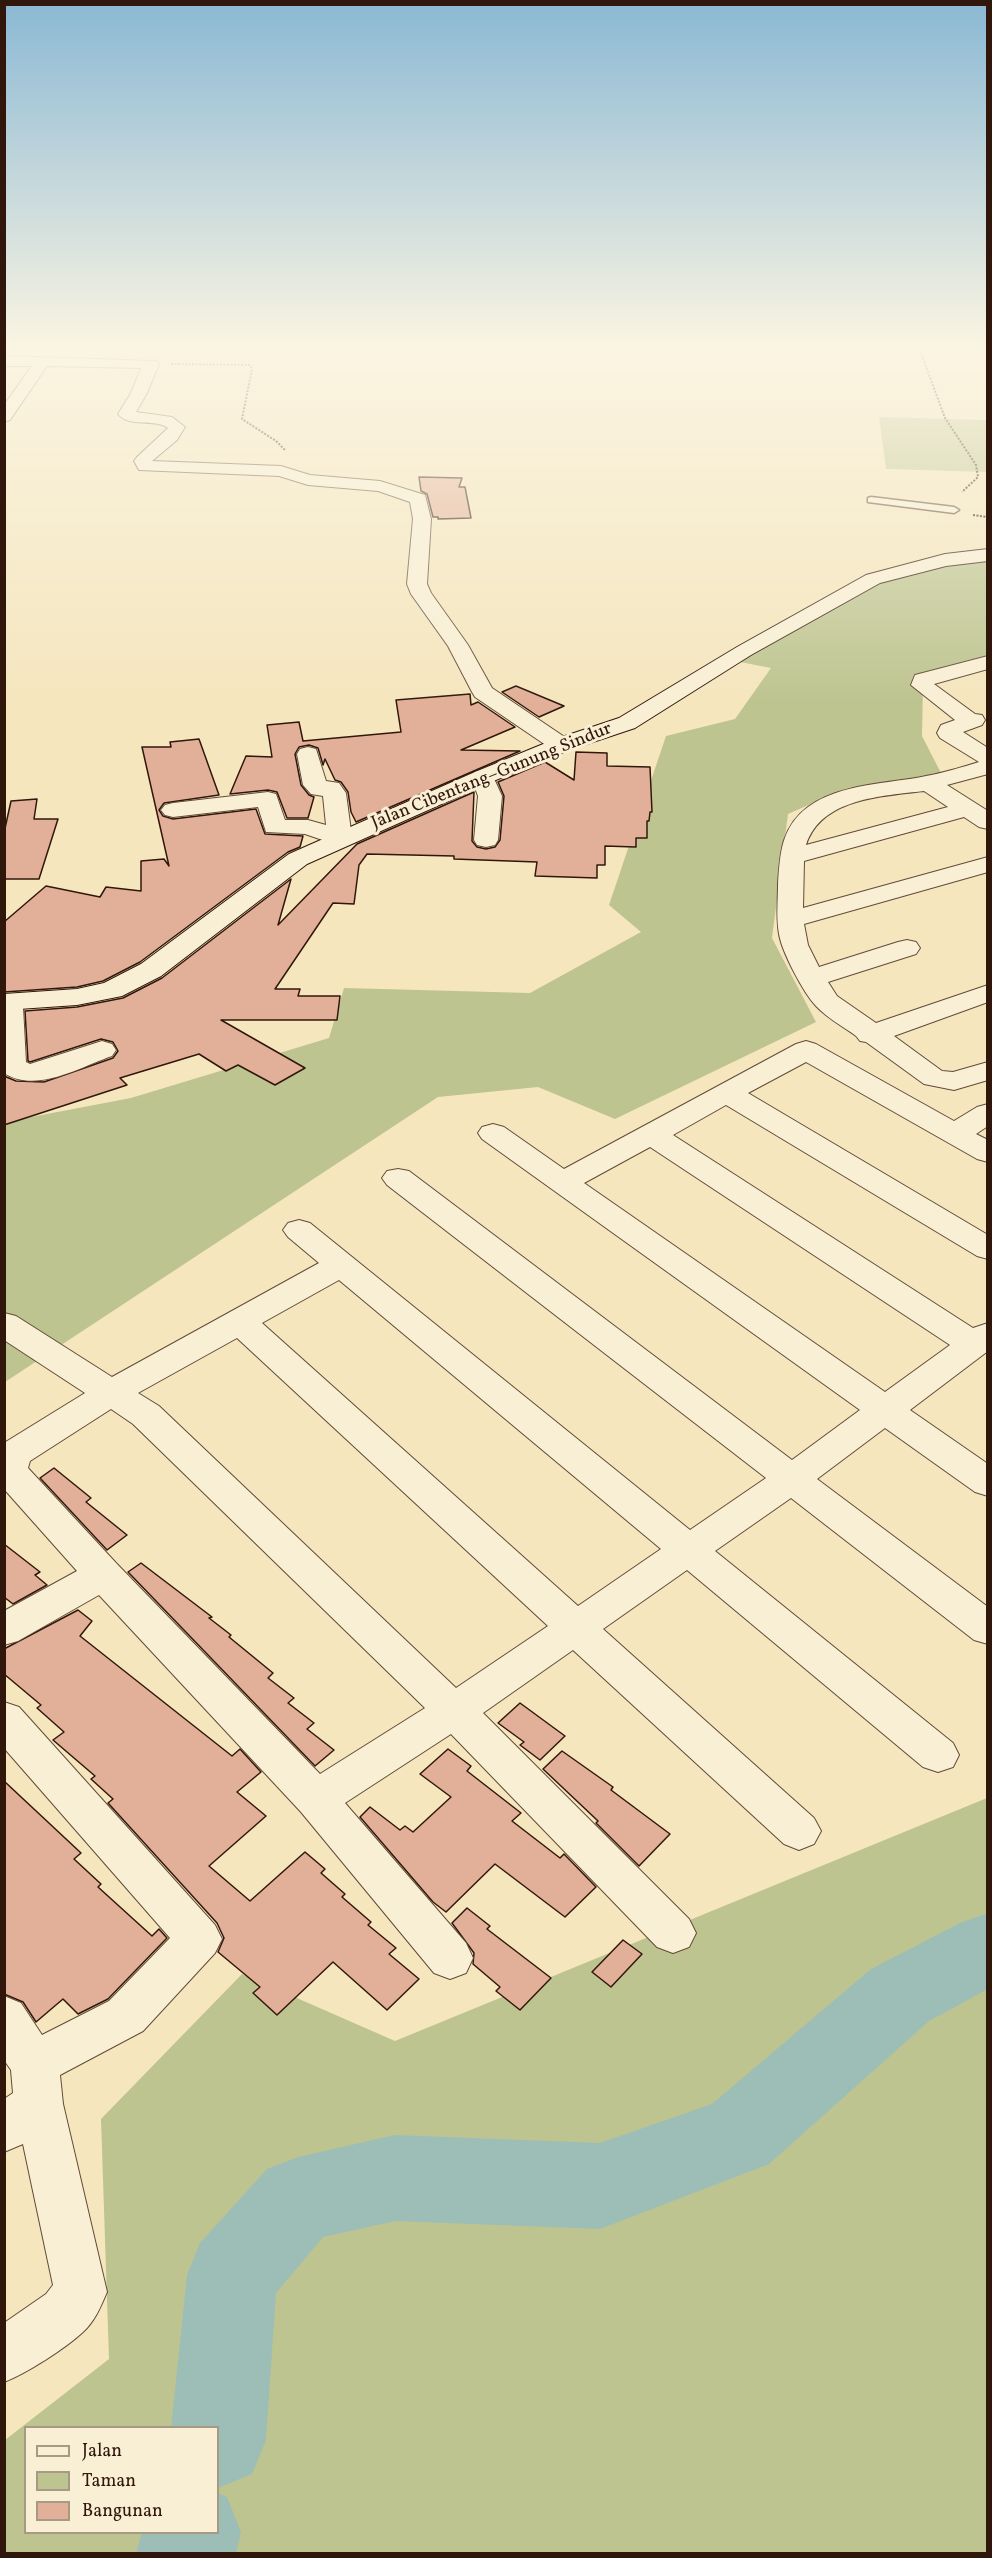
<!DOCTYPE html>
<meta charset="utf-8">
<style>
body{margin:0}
#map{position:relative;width:992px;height:2558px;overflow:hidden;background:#f5e6be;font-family:Vollkorn,serif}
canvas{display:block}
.frame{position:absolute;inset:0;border:6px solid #31170b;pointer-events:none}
.legend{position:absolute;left:24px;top:2426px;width:195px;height:108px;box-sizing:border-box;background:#f8efd5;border:2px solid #a89984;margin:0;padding:8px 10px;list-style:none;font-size:18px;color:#31170b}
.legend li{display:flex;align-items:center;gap:12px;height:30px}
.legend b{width:30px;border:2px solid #a89984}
</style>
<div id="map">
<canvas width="992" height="2558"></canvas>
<div class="frame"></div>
<ul class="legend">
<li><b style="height:8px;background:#f8efd5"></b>Jalan</li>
<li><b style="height:16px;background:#bdc490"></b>Taman</li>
<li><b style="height:16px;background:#e2b098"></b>Bangunan</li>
</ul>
</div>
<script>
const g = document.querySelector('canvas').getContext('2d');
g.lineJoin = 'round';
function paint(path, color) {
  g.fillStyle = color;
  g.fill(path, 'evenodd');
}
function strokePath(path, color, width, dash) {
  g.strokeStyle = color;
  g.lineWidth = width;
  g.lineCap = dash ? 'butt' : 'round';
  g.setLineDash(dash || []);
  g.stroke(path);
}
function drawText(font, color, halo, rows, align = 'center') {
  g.font = font + ' Vollkorn,serif';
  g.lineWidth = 6;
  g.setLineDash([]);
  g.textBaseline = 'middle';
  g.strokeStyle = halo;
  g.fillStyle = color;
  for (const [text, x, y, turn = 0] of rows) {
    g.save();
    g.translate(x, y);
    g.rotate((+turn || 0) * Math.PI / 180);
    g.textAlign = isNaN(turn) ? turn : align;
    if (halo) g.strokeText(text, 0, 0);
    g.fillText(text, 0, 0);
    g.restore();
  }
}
paint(new Path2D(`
 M879,417l108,3v52l-101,-3z
 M987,561v104l-64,20 -1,51 19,37 -94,15 -59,26 -16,124 44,84 -201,97 -77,-32 -100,10 -433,285v-260l126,-24 198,-60 15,-50 186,5 111,-61 -32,-27 57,-169 69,-17 36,-51 -36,-7 125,-72 57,-19z
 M987,1798v755l-982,1v-114l104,-81 -8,-240 141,-145 153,67zM26,2428h192v104h-192z`), '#bdc490');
paint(new Path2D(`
 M988,1913v76l-59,32 -160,143 -169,65 -205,-8 -72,16 -47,56 -10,147 -14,34 -34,14v-60h-47l16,-153 13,-32 67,-74 31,-12 97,-22 205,8 112,-39 159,-135 89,-46z
 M218,2493l9,4 14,35 -5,22h-100l6,-22h76z`), '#9dbeb6');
const building = new Path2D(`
 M419,477l43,1 -3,9h6l6,31 -33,1v-2h-5l-6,-23 -6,-3z
 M516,686l48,20 -25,11 -37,-25z
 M470,694l1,11 7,-3 37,25 -54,23 59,1 -164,71 -5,-10 -3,-20 -7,-10 -6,-2 -10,-21 -2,6 -5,-17 -9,-3 -10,2 -4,7 6,31 8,10 5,2 -6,21h-21l-10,-26 -9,-2 -38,4 16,-38 26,1 -5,-32 32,-3 4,19 98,-9 -5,-32z
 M199,739l20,56 -55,8 -5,7 4,6 10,3 83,-10 9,25 38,2 -3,11 -12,5 -148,110 -37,19 -26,6 -73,5v-70l42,-36 54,11 6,-10 35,4v-30l23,-2 5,7 -27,-119h29l-1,-5z
 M576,752l31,1v13l43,1 2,45h-2l-1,9h-2v17h-11v9l-31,-1v19h-8v13l-62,-2 2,-14 -83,-3v-3l-87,-2 -8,11 -5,39 -21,-1 -58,86h25l-2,7h42l-3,24h-116l84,48 -30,17 -37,-20 -12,6 -27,-17 -79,24 7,7 -123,40v-49l12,5 28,1 69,-24 5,-7 -5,-9 -12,-3 -71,23 -2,-1 -3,-50 52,-4 46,-9 39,-20 129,-99 -13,46 79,-81 117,-52 -2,49 5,6 9,2 9,-2 5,-7 4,-44 -6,-14 47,-20 29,18z
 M37,799l-3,20h24l-19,60h-35v-46l7,-32z
 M54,1468l37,30 -5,4 41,33 -20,15 -67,-72z
 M4,1544l36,28 -5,3 12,10 -34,19 -9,-7z
 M141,1563l71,54 -3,1 22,17 -2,2 44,36 -5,5 26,20 -6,5 26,20 -7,6 27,21 -19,16 -187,-194z
 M78,1610l14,11 -12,15 152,120 8,-7 21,23 -24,20 29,24 -57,50 41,35 55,-49 20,17 -4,4 24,21 -3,3 29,25 -3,3 28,23 -7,6 30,25 -32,31 -54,-48 -56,53 -24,-22 7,-6 -42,-35 6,-14 -7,-15 -109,-120 5,-4 -22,-20 4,-3 -42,-36 11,-8 -27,-24 4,-3 -37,-31v-25z
 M520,1703l45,33 -25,24 -20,-15 4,-3 -26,-19z
 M448,1749l23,17 -4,5 54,42 -9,8 48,37 4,-4 32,33 -31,30 -70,-53 -49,48 -13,-10 -73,-85 10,-10 30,23 5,-4 8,6 38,-35 -31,-23z
 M562,1751l51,36 -2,3 59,44 -31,32 -43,-43 2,-2 -55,-52z
 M4,1781l77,72 -7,6 27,25 -3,3 54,49 7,-7 8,9 -59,61 -30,15 -15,-15 -27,23 -13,-20 -19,-8z
 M467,1908l23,18 -3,3 64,49 -31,32 -24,-19 4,-4 -27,-23 1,-11 -22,-30z
 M623,1940l19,14 -31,33 -19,-15z`);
paint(building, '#e2b098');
strokePath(building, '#31170b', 1.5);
const lane = new Path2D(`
 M871,497l83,10 5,3 -5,3 -86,-11v-4z`);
const street = new Path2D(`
 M4,356l152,5 3,3 -12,29 -11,19 36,5 13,10 -8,13 -25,21 129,5 29,9 70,6 45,14 6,24 -4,65 4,9 37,52 24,43 77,52 3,5 -3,5 -8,2 -8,-2 -78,-53 -3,-5 -24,-46 -37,-52 -4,-10 6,-65 -3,-17 -32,-11 -70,-6 -29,-9 -140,-6 -5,-9 3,-4 31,-29c-14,-10 -39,0 -50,-14l13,-21 10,-25 -94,-2 -37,54 -6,2v-17l28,-39h-28z
 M988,656v13l-54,15 41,30 7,1 3,5 -3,5 -19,7 25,16v26l-41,11 41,26v18l-9,-2 -15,-10 -160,44 -1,47 185,-51v15l-184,52 4,21 11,22 79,-25 9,-2 9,2 4,6 -4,6 -88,28 9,14 39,27 112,-38v17l-94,34 48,35 11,1 35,-10v18l-34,10 -30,-6 -58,-42 -6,-1 -4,-5c-12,-9 -29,-18 -40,-30 -13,-14 -34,-54 -37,-72 -3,-17 -1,-32 -1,-50 2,-30 3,-57 30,-77 33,-24 80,-23 118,-31 18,-3 36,-9 53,-14l-39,-24 -3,-5 4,-8 14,-5 -44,-35 4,-10zM924,791l24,16 -142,38c15,-47 77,-49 118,-54z
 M308,747l8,2 10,32 13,2 7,10 6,46 -3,5 -9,2 -35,-12 -39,-2 -8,-25 -85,10 -8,-2 -4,-5 4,-5 8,-2 95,-11 8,2 9,26h23l18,5 -3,-29 -12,-2 -8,-9 -6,-31 3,-5z
 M483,770l8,2 11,24 -4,44 -3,5 -9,2 -9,-2 -3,-5 4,-44 -7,-19 4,-5z
 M4,997l15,4 4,6 3,55 4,2 72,-23 10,3 4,6 -4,6c-32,11 -76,38 -108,17z
 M806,1041l10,3 138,77 23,-14 11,-3v22l-12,8 12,6v22l-11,-3 -171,-97 -58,31 240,142v24l-11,-3 -251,-151 -53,30 300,193 15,-5v28l-78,59 78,54v32l-13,-4 -90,-64 -68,51 171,128v37l-14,-4 -183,-142 -76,53 238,192 6,12 -6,12 -15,5 -15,-5 -236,-197 -84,59 211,189 7,13 -7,13 -15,6 -15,-6 -211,-194 -90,63 206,206 7,14 -7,14 -16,6 -16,-6 -206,-213 -106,69 121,140 7,15 -7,15 -16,6 -16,-6 -133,-161 -202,-217 -81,46 -14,4v-34l73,-40 -73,-82v-46l81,-50 -81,-53v-27l12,3 96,61 207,-114 -31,-26 -5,-7 5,-7 11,-3 11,3 380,307 76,-52 -379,-293 -5,-7 5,-7 11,-2 11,2 383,289 68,-50 -378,-271 -4,-6 4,-6 11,-3 11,3 60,42 232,-125zM650,1147l300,198 -65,47 -301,-209zM339,1280l322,269 -83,57 -316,-283zM237,1338l311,288 -92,62 -297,-282 -21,-13zM111,1409l22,15 292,284 -105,66 -203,-210 -89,-96 2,-7z
 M4,1702l15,5 196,218 7,14 -7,14 -72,78 -83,44 3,29 44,188c-6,14 -12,29 -24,40 -17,16 -56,41 -79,50v-59l42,-29 7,-9 -30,-141 -19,8v-53l9,-6 -2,-23 -7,-10v-64l17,7 21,32 67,-34 61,-63 -166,-190z`);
const secondary = new Path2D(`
 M988,549v12l-42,5 -66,17 -129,72 -116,73 -66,22 -78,32 -184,82 -146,112 -39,20 -45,9 -73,5v-16l73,-5 27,-6 37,-19 148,-110 186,-82 78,-32 66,-22 118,-71 129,-72 79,-21z`);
strokePath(lane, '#624b38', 3);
strokePath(street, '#624b38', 2);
strokePath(secondary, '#31170b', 2);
strokePath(new Path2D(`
 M918,345l27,73 31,47 2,12 -16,15
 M171,364l79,1 2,4 -10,50 34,22 9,9
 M973,515l15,2`), '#31170b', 2, [2, 1.5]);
paint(lane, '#f8efd5');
paint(street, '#f8efd5');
paint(secondary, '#f8efd5');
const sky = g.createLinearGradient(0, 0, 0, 703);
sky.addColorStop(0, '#8ab8d4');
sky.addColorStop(0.49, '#faf4e2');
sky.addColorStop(1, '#faf4e200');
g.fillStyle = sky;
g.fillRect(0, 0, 992, 703);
drawText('18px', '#31170b', '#f8efd5', [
 ["Jalan Cibentang–Gunung Sindur",492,777,-22]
]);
</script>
